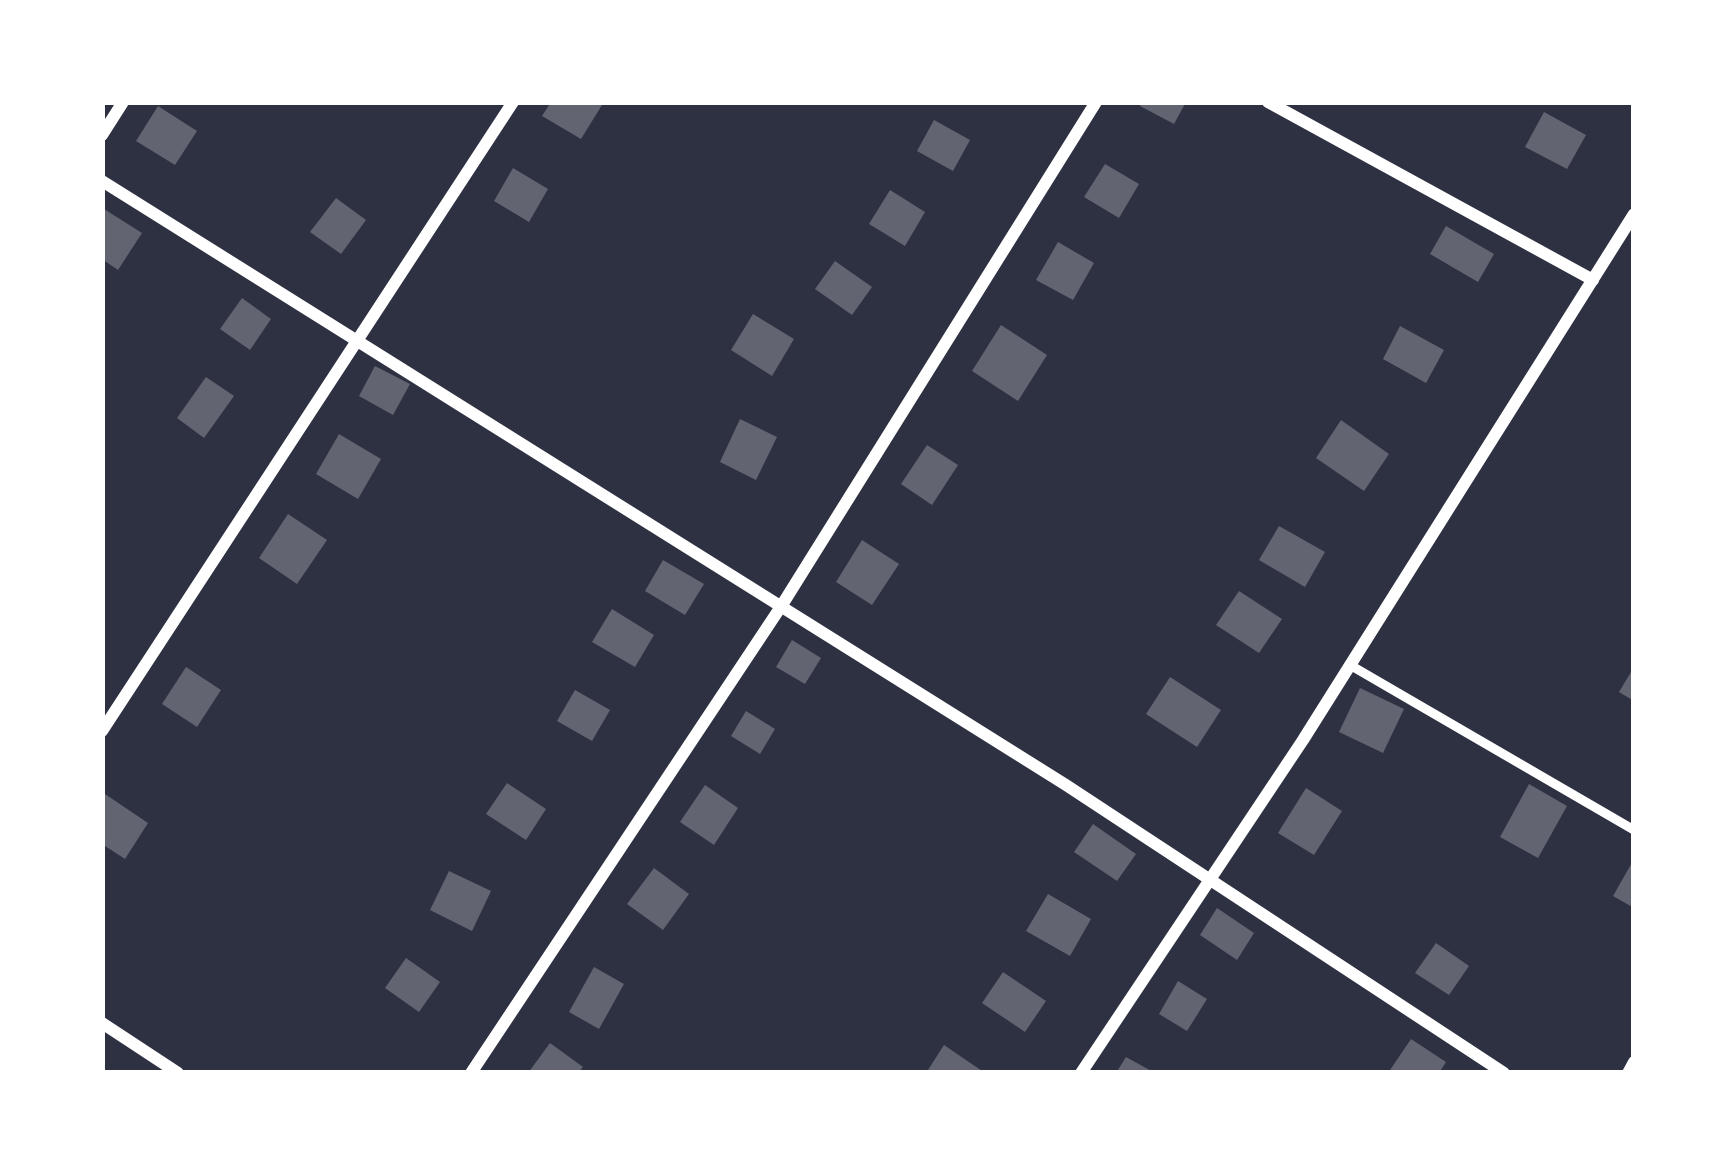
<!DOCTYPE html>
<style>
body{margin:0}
#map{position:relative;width:1736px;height:1175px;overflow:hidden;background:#2d3142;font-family:"Exo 2",sans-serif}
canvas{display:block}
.frame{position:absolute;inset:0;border:105px solid #fff;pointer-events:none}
</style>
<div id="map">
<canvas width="1736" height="1175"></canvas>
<div class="frame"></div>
</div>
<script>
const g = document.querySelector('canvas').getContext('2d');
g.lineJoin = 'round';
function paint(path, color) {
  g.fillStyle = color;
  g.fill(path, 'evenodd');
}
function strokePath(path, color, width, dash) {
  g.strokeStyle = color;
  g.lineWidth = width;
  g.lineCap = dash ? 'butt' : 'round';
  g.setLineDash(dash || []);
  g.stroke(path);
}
paint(new Path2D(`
 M551,102h45l6,3 -21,34 -39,-23z
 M1142,102h44l-12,22 -34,-18z
 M158,106l39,25 -22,34 -39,-24z
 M1544,112l42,23 -19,34 -42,-22z
 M934,120l36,20 -17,31 -36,-20z
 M1105,164l34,20 -20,34 -35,-21z
 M513,168l35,21 -19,33 -35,-21z
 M890,190l35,22 -20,34 -36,-22z
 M336,198l30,22 -25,34 -31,-22z
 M104,209l38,24 -24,37 -16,-11z
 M1446,226l48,28 -16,28 -48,-28z
 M1058,242l36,21 -21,37 -37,-20z
 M835,261l37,26 -20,28 -37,-26z
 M242,298l29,21 -21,31 -30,-21z
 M753,314l41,25 -22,37 -41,-26z
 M1001,325l46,30 -29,46 -46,-30z
 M1400,326l44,24 -18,33 -43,-24z
 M375,366l35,18 -17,31 -34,-19z
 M206,377l28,19 -30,42 -27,-20z
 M740,419l37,18 -21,43 -36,-18z
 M1341,420l48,34 -25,37 -48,-33z
 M339,434l42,25 -23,40 -42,-25z
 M927,445l31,20 -26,40 -31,-21z
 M288,514l39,26 -30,44 -38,-26z
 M1279,526l46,26 -20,35 -46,-27z
 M862,540l37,24 -27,41 -36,-23z
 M663,560l41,24 -19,31 -40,-24z
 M1239,591l43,28 -23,34 -43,-28z
 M612,609l42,26 -19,32 -43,-25z
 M792,640l29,18 -16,26 -29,-17z
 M186,667l35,23 -24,37 -35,-23z
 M1634,667v34l-15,-9z
 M1170,677l51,33 -24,37 -51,-33z
 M1360,688l44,21 -21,44 -44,-21z
 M575,690l35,20 -18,31 -35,-20z
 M746,711l29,18 -15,25 -29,-18z
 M507,783l39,26 -20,31 -40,-26z
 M1529,784l38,22 -29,52 -38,-21z
 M705,785l33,23 -24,37 -34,-23z
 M1306,788l36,23 -28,44 -36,-22z
 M102,792l46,31 -23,36 -23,-15z
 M1093,824l43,30 -19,27 -43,-29z
 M1634,859v49l-21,-12z
 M654,868l35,26 -26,36 -36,-26z
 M449,871l42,20 -19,40 -42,-21z
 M1048,894l43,25 -21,37 -44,-25z
 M1217,908l37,25 -17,27 -37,-25z
 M1436,943l33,23 -20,29 -34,-22z
 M406,958l34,24 -21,30 -34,-24z
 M594,967l30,17 -25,45 -30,-17z
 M1003,972l43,29 -21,31 -43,-29z
 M1178,981l29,18 -20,32 -28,-17z
 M1411,1039l35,23 -7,11h-51z
 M550,1043l33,24 -5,6h-50z
 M944,1045l41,28h-59z
 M1126,1057l29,16h-39z`), '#626471');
strokePath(new Path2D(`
 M1350,665l284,165`), '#fff', 9);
strokePath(new Path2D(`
 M1268,102l325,178
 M102,135l21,-33
 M102,181l964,604 438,288
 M102,731l411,-629
 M102,1023l76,50
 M471,1073l311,-468 314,-503
 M1081,1073l222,-333 331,-526
 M1628,1073l6,-11`), '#fff', 12);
</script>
